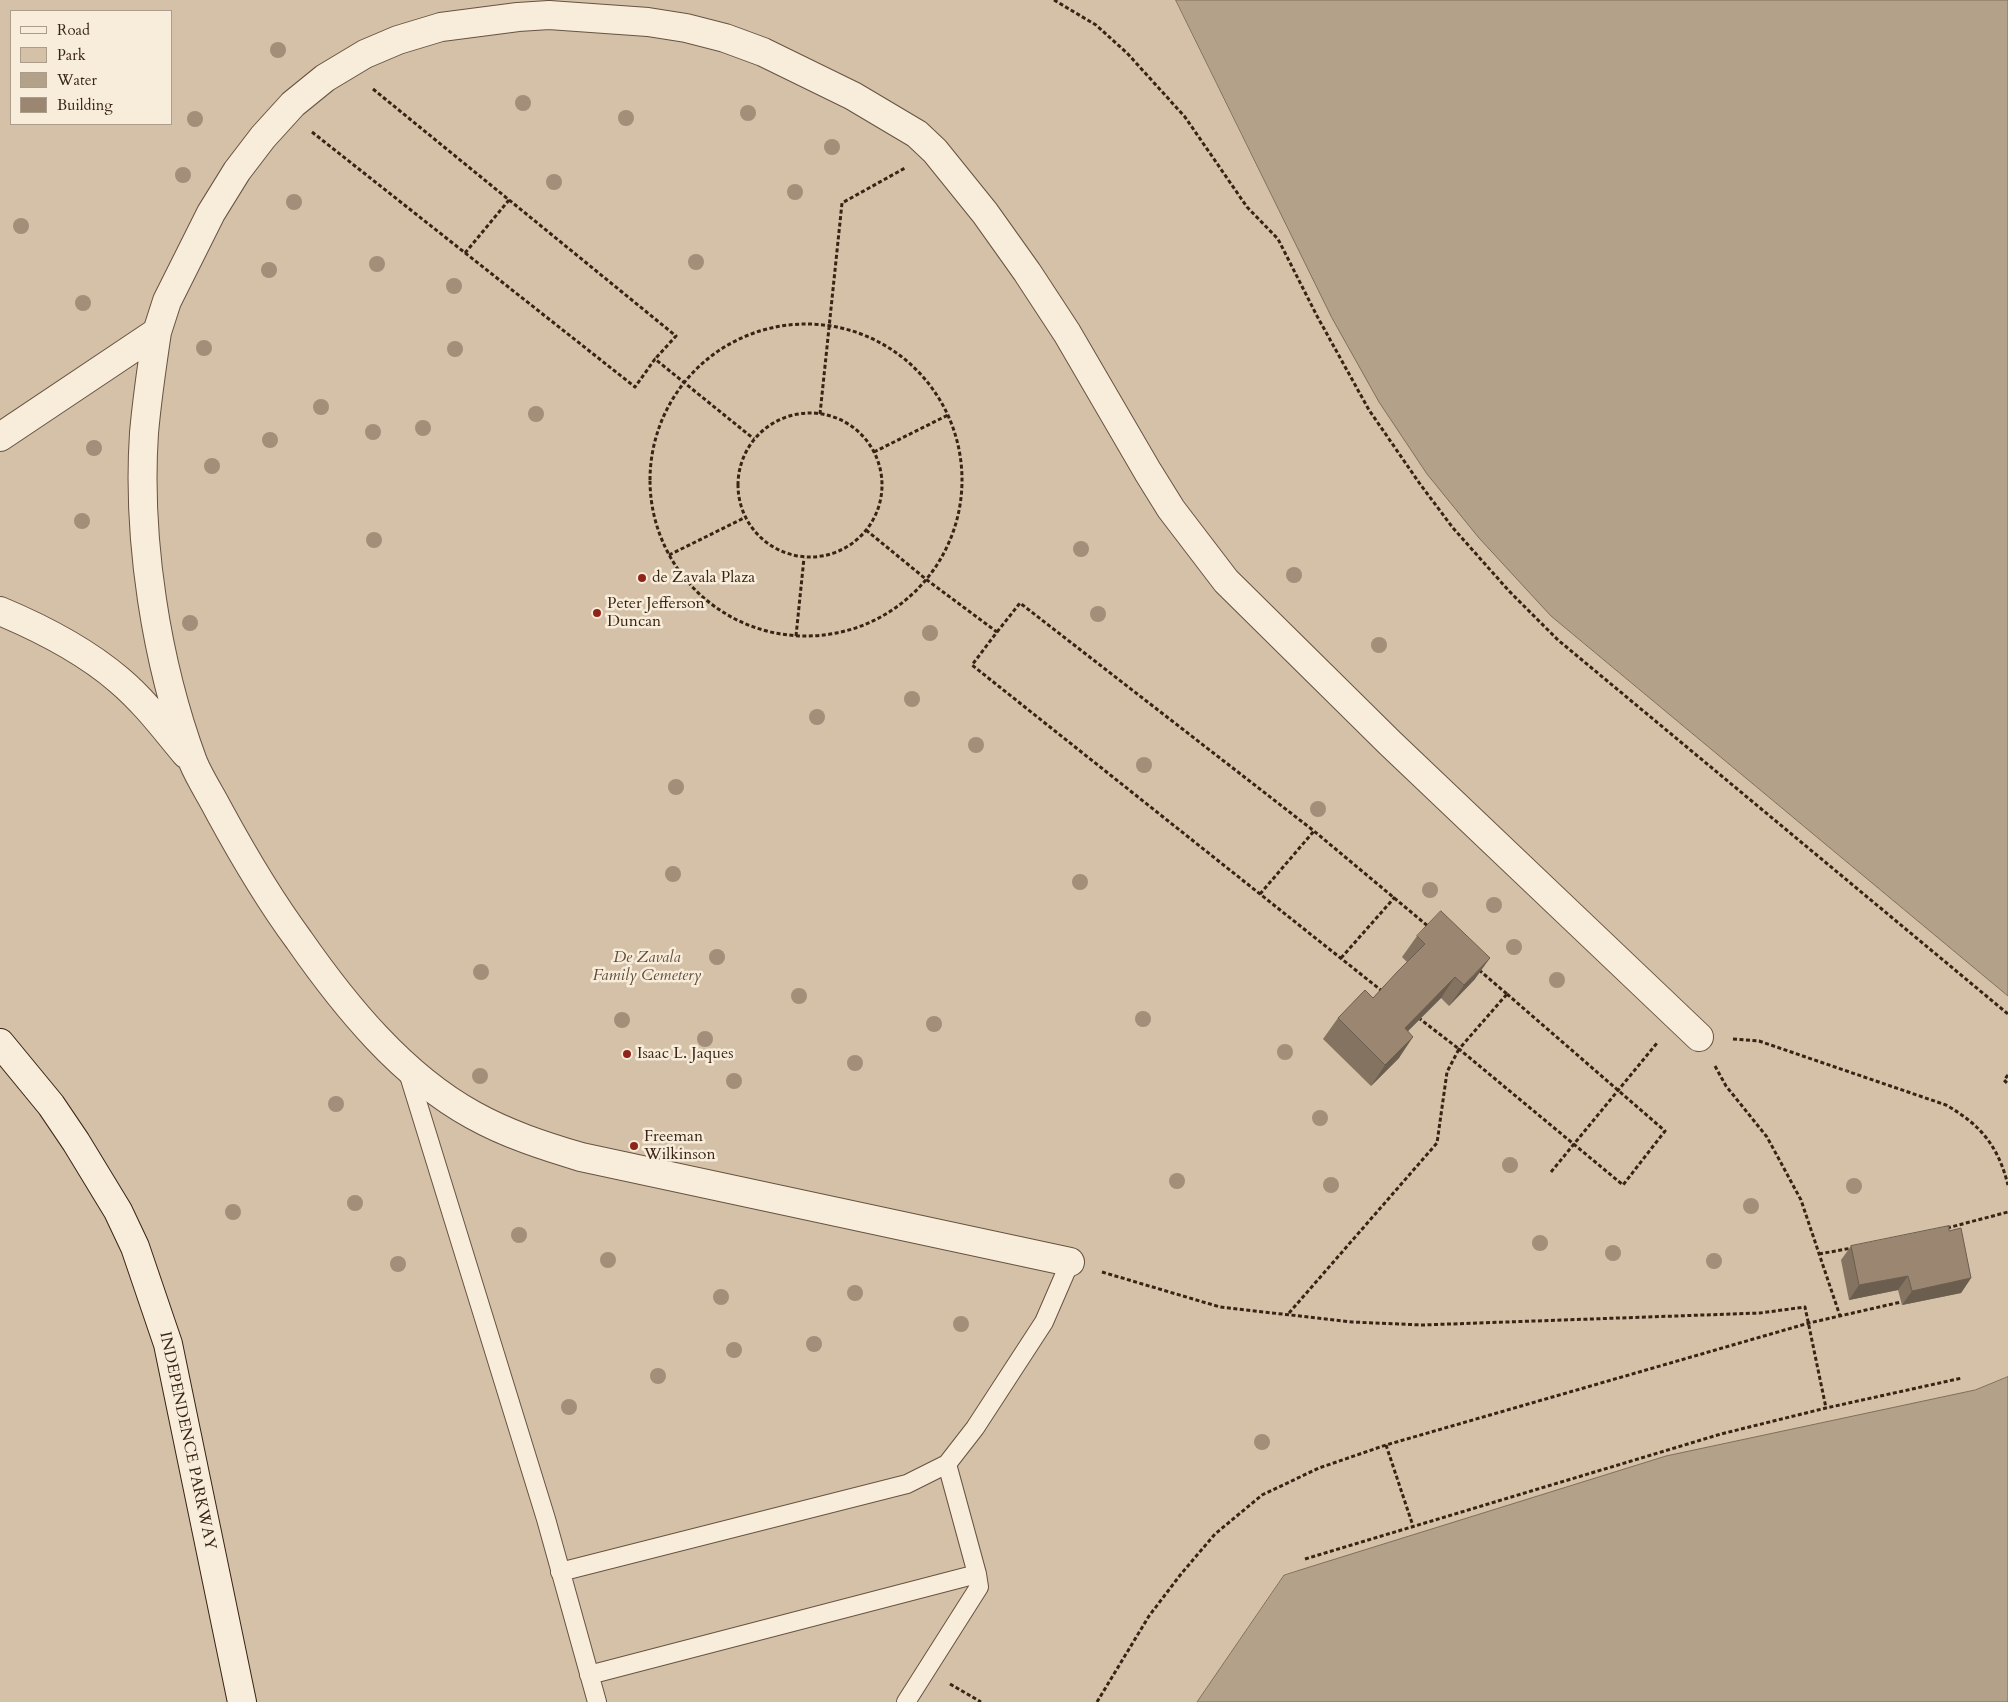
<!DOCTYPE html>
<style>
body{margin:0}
#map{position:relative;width:2008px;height:1702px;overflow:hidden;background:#f4e1c6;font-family:Cardo,serif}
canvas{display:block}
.legend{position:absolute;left:10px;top:10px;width:162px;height:115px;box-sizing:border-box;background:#f8ecda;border:1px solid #ab9c8b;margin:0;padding:6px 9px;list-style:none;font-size:15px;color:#382415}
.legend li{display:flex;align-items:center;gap:10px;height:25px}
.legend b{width:25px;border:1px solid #ab9c8b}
</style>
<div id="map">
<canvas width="2008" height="1702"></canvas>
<ul class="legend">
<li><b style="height:6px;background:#f8ecda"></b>Road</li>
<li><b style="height:14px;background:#d4c1a8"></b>Park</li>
<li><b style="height:14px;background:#b4a18a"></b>Water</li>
<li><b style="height:14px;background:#9a8671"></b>Building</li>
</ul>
</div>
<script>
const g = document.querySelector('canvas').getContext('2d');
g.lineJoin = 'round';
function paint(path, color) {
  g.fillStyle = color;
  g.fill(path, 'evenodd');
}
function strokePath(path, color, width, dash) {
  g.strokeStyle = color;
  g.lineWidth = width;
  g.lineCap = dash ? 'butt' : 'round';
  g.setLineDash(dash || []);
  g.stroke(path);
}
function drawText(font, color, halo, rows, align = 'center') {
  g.font = font + ' Cardo,serif';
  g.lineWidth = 5;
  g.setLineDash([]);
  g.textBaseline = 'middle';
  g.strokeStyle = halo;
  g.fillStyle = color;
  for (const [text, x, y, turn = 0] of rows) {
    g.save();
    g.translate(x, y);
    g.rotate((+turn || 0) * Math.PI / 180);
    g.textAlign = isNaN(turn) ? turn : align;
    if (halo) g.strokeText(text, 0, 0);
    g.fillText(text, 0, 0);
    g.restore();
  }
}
paint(new Path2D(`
 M0,0h1176l156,318 219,298 457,380v381l-33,13 -691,184 -87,128h-1197zM11,11h160v113h-160z`), '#d4c1a8');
const water = new Path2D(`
 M1176,0h832v996l-457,-380 -72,-78 -52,-64 -48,-72 -47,-84z
 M2008,1377v325h-811l87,-127 382,-119 309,-66z`);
paint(water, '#b4a18a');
strokePath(water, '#826f5b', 1);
const lane = new Path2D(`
 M407,1069l139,450 51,183
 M560,1572l347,-88 40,-20
 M589,1675l388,-101
 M906,1702l73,-115 -2,-13 -30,-110 28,-36 69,-106 26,-60`);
const street = new Path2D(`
 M157,332c-5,33 -10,67 -13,101 -7,106 12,229 49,329 7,17 18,33 26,49 25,46 49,87 80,129 46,66 103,136 174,175 34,19 71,31 108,42l489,105
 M0,437l157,-105 10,-31 44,-88 26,-42 26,-34 30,-33 32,-26 40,-24 33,-14 43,-13 77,-10 31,-2 99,7 38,6 39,10 38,14 90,44 64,38 18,17 50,62 42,59 40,61 81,139 23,37 55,72 164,162 309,294
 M0,611c43,18 84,39 119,69 26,22 46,49 67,74`);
const secondary = new Path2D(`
 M0,1043l51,62 25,37 42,69 17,36 33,97 74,358`);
strokePath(lane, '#675341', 20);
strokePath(street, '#675341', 30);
strokePath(secondary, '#382415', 30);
strokePath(new Path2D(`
 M1054,0l42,25 31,28 58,64 62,90 31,32 39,77 52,94 51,74 33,44 56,63 49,49 450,374
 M373,89l303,247 -21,23
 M312,132l323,255 20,-28 99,80
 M465,253l44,-53
 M650 480a156 156 0 1 1 312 0a156 156 0 1 1-312 0Z
 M738 485a72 72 0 1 1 144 0a72 72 0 1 1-144 0Z
 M820,414l22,-211 63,-35
 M874,452l74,-37
 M866,530l61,50 70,52 -25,33 410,326
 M669,555l77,-38
 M997,632l23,-29 294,228 115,96
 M796,636l8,-78
 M1260,894l54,-63
 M1341,958l54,-61
 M1479,970l28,24
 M1507,994l158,137 -42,54 -164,-136z
 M1733,1039l26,2 187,64c35,20 52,41 62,80
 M1715,1066l11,20 41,51 34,63 39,116
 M2008,1075l-4,5 4,4
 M1551,1172l106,-129
 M1947,1228l61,-16
 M1819,1254l33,-6
 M1102,1272l118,35 132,15 70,3 338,-12 45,-6 21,101
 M1289,1313l148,-170 10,-71 12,-23 -39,-30
 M1386,1445l27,81
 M1305,1559l416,-125 105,-26 136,-30
 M950,1684l31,18
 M1097,1702l52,-86 32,-42 34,-40 47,-39 57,-27 67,-23 423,-122 92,-21`), '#382415', 3, [4, 2.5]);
strokePath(lane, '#f8ecda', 18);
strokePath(street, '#f8ecda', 28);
strokePath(secondary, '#f8ecda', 28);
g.fillStyle = '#a28e79';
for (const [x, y] of [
 [278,50],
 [523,103],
 [748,113],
 [626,118],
 [195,119],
 [832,147],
 [183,175],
 [554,182],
 [795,192],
 [294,202],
 [21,226],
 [696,262],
 [377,264],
 [269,270],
 [454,286],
 [83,303],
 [204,348],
 [455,349],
 [321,407],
 [536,414],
 [423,428],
 [373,432],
 [270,440],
 [94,448],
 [212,466],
 [82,521],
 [374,540],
 [1081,549],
 [1294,575],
 [1098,614],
 [190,623],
 [930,633],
 [1379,645],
 [912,699],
 [817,717],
 [976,745],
 [1144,765],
 [676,787],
 [1318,809],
 [673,874],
 [1080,882],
 [1430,890],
 [1494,905],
 [1514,947],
 [717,957],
 [481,972],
 [1557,980],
 [799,996],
 [1143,1019],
 [622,1020],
 [934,1024],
 [705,1039],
 [1285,1052],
 [855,1063],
 [480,1076],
 [734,1081],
 [336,1104],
 [1320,1118],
 [1510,1165],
 [1177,1181],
 [1331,1185],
 [1854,1186],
 [355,1203],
 [1751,1206],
 [233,1212],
 [519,1235],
 [1540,1243],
 [1613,1253],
 [608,1260],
 [1714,1261],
 [398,1264],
 [855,1293],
 [721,1297],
 [961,1324],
 [814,1344],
 [734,1350],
 [658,1376],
 [569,1407],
 [1262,1442]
]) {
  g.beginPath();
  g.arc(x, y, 8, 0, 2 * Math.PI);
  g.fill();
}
paint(new Path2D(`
 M1417,936l58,43 -26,27 -8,-8 -33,33 -9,27 -28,28 -48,-47 15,-21 35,-20 34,-36 -5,-5z
 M1949,1231l22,47 -10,15 -59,12 -4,-15 -49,10 -8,-40 10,-14z`), '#847361');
paint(new Path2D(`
 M1490,958l-15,21 -26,27 15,-21z
 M1455,977l-14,21 -51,51 15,-21z
 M1413,1037l-14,21 -28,28 14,-21z
 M1908,1276l-10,14 -49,10 10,-15z
 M1971,1278l-10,15 -59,12 10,-14z`), '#6c5e4f');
const building = new Path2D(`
 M1441,911l49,47 -26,27 -9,-8 -50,51 8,9 -28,28 -47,-47 27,-28 8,8 25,-27 27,-27 -8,-8z
 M1949,1226v5l12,-3 10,50 -59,13 -4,-15 -49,9 -8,-39z`);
paint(building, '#9a8671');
strokePath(building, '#6c5e4f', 1);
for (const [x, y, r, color] of [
 [642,578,5,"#8f2418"],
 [597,613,5,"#8f2418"],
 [627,1054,5,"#8f2418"],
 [634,1146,5,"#8f2418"]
]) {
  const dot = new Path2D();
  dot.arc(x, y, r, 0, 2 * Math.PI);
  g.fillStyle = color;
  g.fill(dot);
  strokePath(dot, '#f8ecda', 2);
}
drawText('16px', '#382415', '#f8ecda', [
 ["de Zavala Plaza",652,578],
 ["Peter Jefferson",607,604],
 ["Duncan",607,622],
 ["Isaac L. Jaques",637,1054],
 ["Freeman",644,1137],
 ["Wilkinson",644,1155]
], 'left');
drawText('italic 16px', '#5f4b3a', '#f8ecda', [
 ["De Zavala",647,958],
 ["Family Cemetery",647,976]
]);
drawText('16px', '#382415', '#f8ecda', [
 ["INDEPENDENCE PARKWAY",187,1441,78]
]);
</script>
